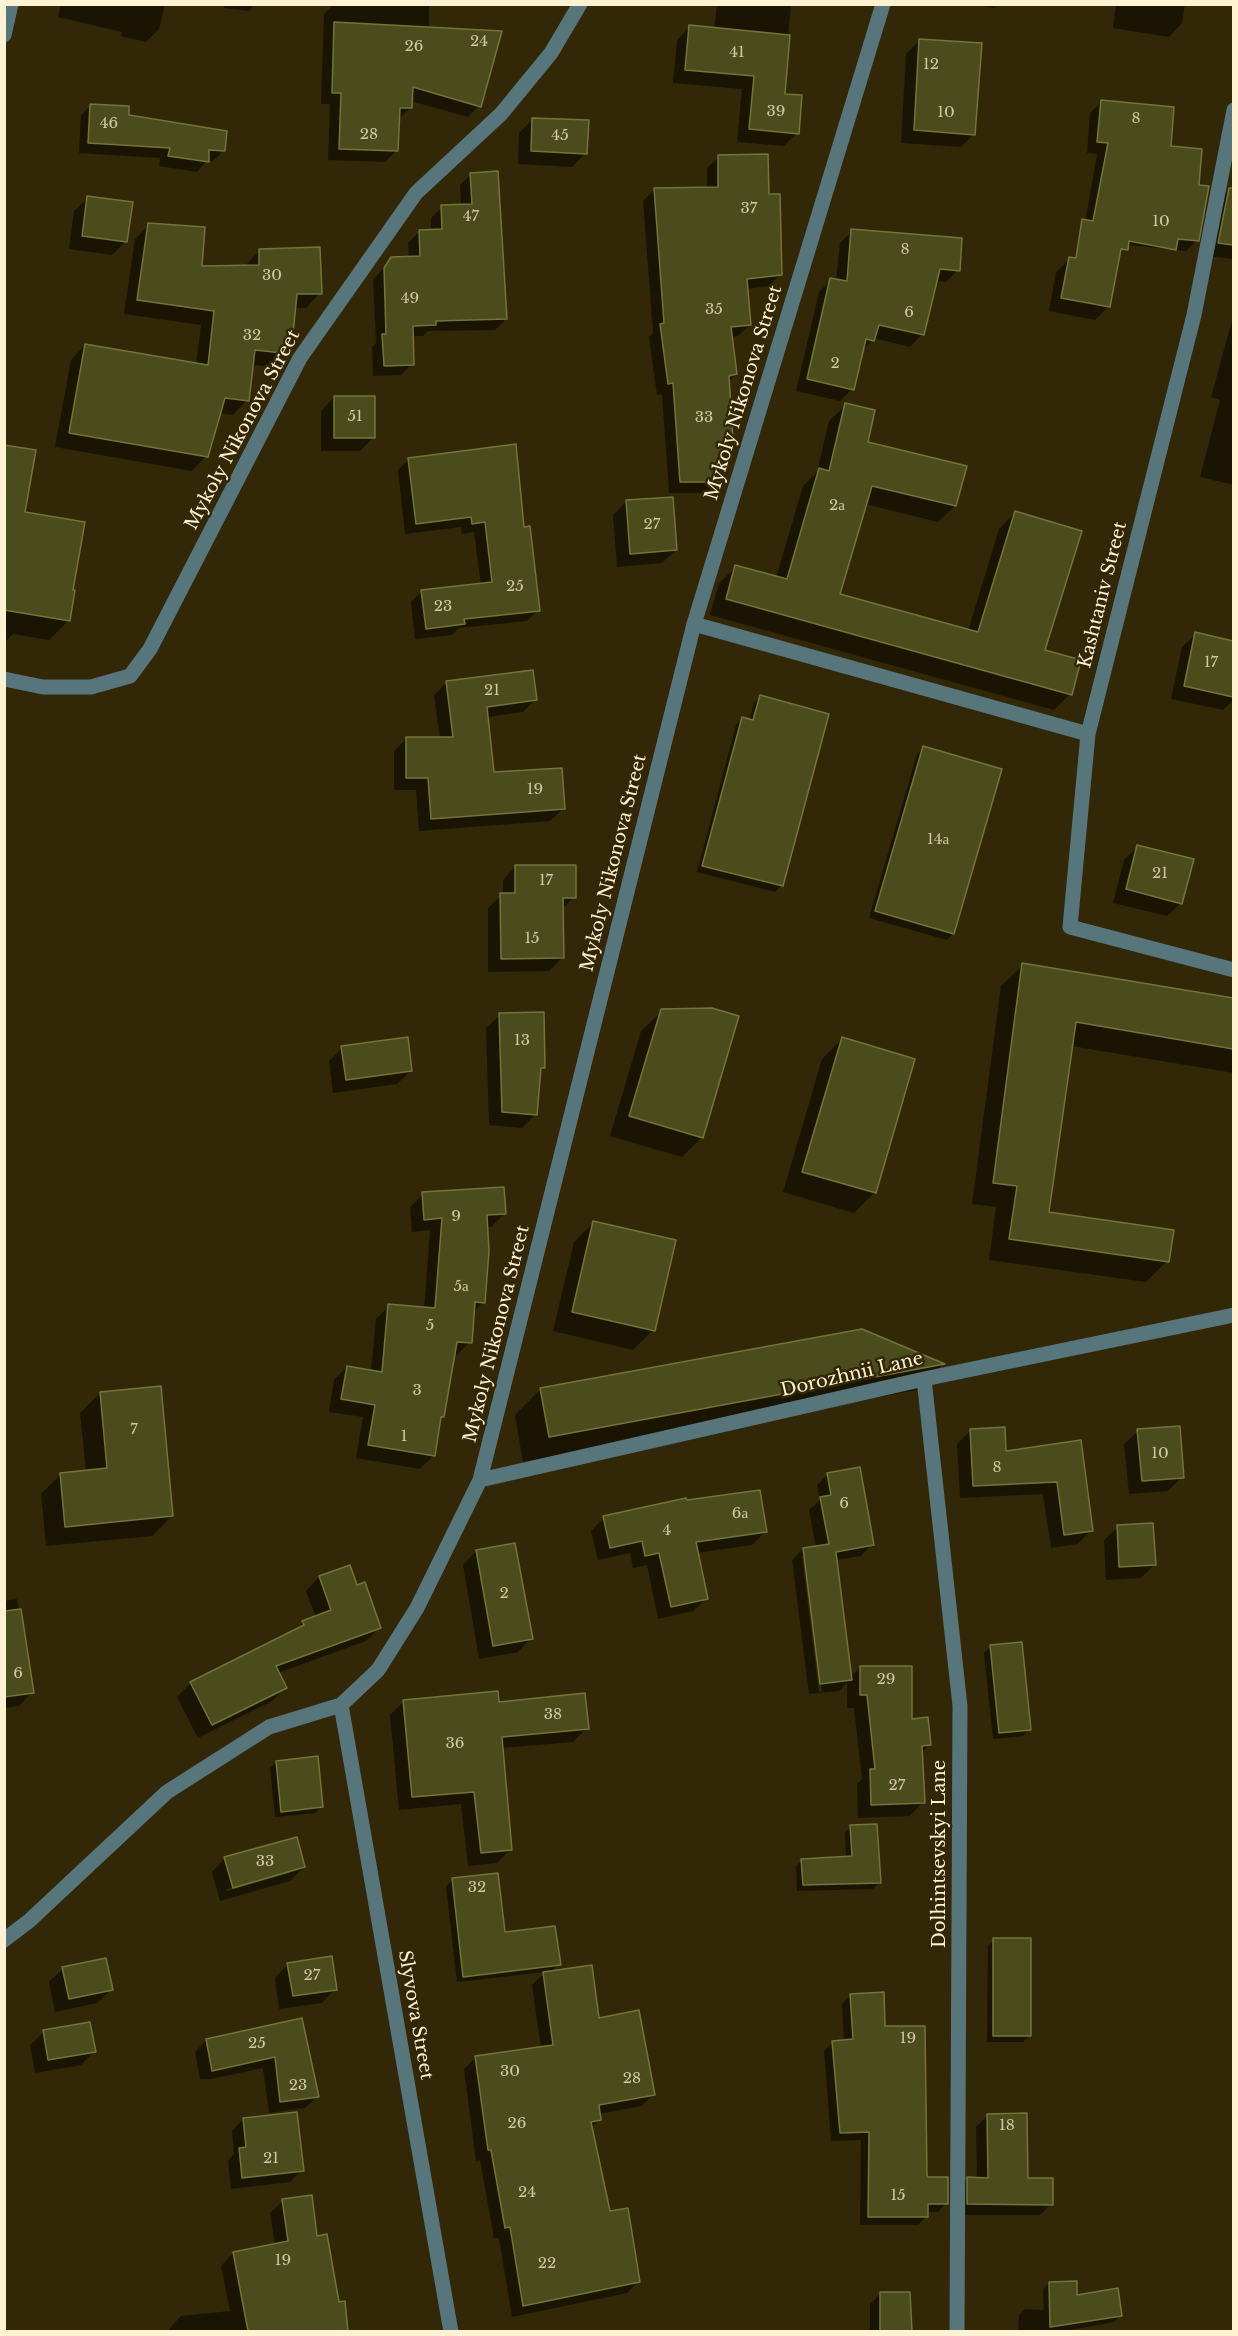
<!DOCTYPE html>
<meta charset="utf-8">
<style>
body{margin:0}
#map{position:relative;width:1238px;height:2336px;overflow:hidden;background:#322706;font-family:"Libre Baskerville",serif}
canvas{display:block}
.frame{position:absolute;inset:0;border:6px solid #fef2d3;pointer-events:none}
</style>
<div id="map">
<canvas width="1238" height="2336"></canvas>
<div class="frame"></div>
</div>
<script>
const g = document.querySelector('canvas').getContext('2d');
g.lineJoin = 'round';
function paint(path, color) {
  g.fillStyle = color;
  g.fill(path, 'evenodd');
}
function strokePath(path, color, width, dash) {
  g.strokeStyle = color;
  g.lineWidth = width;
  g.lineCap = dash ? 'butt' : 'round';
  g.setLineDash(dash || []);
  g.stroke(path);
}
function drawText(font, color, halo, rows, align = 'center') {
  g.font = font + ' "Libre Baskerville",serif';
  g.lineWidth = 5;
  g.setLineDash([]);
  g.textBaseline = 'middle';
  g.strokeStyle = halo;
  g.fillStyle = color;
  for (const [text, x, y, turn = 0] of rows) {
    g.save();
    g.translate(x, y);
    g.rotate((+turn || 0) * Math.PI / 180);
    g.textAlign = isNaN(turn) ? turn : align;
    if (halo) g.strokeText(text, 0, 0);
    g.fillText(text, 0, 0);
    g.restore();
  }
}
paint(new Path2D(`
 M61,4h104l-6,25 -13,13 -25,-6 1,-4 -64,-15z
 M225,4h30l-6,7 -25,-3z
 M334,4h95v23h6l44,79 -11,11 -57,-16v6l-12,12 -2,31 -12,12 -57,-2 2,-56h-9l3,-90z
 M717,4h74l-8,91 14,38 -13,13 -47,-4 5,-53 -69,-6 4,-43 13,-13 24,2z
 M973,4h25l-4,4z
 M1116,4h69l-3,19 -13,14 -56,-9z
 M920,40l54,94 -13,13 -60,-4 5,-89z
 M1101,102l68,45 28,39v54l-11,11 -104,-11 15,-86 -10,-1 3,-40z
 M91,105l36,12 96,34 -10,10 -6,-1 -10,12 -38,-6 1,-8 -81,-5 2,-38z
 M533,119l53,34 -14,14 -54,-3 1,-31z
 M719,157l48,39 14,78 -12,12 -23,3 4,36 -12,11 -7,1 5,37 -8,8 4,57 -11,10v32l-11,12h-41l-7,-99 -5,1 -8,-58 4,-4 -10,-132 12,-12h52v-21z
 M471,174l35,145 -11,11 -67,1 -5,5h-12l1,28 -11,11 -28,1 -1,-29 4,-4 -3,-63 19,-22h17l-1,-15 11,-11 12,-1v-13l11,-11 19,-1 -1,-21z
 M1229,189l5,1v69l-29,-3 11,-53z
 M88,198l38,43 -14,14 -43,-6 5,-38z
 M149,225l52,42 44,-1 14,-15 61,42 -14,15h-12l-5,45 -14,14 -23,-2 -5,35 -14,15 -14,-2 -13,43 -14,15 -137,-24 16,-87 14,-15 111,20 5,-40 -77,-11 11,-75z
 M852,231l106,39 -12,12 -10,-1 -14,53 -12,13 -36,-9 -13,14 -9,37 -12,12 -44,-10 23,-99 12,-13 5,1 4,-37z
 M1070,259l38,48 -13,13 -46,-9 7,-39z
 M1234,313v172l-34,-8 20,-77 -9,-3z
 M334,397l40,40 -14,14h-39v-40z
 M846,405l20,38 89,63 -17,16 -73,-18 -27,91 130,36 31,-102 16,-16 28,138 27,43 -16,16 -344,-95 9,-32 17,-16 40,11 27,-92 14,-14 12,-51z
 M409,459l114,69 15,82 -11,11 -68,7 -7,7 -37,4 -4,-37 11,-11 59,-6 -7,-53 -12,2 -1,-7 -56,7 -7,-64z
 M626,502l50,48 -14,13 -45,4 -4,-52z
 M4,510l67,81 -2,29 -20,20 -36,-6 -9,9z
 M1196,634l38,8v57l-11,11 -52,-11 11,-52z
 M447,682l88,18 -12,12 -36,5 6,56 70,36 -13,12 -131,10 -3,-41h-22v-39l13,-13h33l-6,-43z
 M760,697l67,18 -46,171 -6,6 -78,-20 39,-147 6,-6 7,2 5,-18z
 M923,748l30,186 -6,6 -78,-22 48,-164z
 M1138,846l43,57 -14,13 -54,-13 11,-43z
 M516,866l58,31 -13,13 1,48 -13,13 -61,1v-64l15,-14v-14z
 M1023,965l211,35v73l-163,-27 -24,167 120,48 -21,21 -157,-22 7,-53 -24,-3 29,-218z
 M662,1011l40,126 -20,20 -72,-21 31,-105z
 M500,1015l44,52 -5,5 -3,42 -14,14 -33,-3 -3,-97z
 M842,1039l71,21 -39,133 -20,20 -71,-21 39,-133z
 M342,1048l69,23 -14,13 -64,9 -4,-32z
 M423,1194l81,20 -13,13h-5l-3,75 -10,11 -3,29 -13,13h-4l-10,62 -4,3 -6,36 -13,13 -64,-11 7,-41 -34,-5 5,-32 13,-13 24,4 5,-52 13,-13 35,3 6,-79 -18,2 -2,-25z
 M594,1222l59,108 -20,20 -80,-19 21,-89z
 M862,1330l80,35 -25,25 -394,72 -8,-47 26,-26z
 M100,1393l72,123 -20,20 -106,10 -5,-52 20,-20 25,-3 -6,-58z
 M971,1430l33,23 75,-11 12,88 -13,14 -27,4 -8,-54 -83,4 -3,-54z
 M1138,1431l44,46 -14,14 -39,3 -5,-50z
 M828,1474l44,70 -11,12 -25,4 14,117 11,-10 50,54 18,24 -8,8 2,49 -13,14 -52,2 -1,-34 5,-5 -8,-71h-7v-25l-8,8 -30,3 -17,-134 11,-11 13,-2 -7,-37 11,-10 -3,-15zM802,1556h3l17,135 -3,1z
 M604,1518l161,14 -13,13 -56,8 10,46 -13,12 -35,8 -11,-54 -14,3 -3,-15 -32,7 -7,-29z
 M1118,1527l36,38 -13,13 -35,2 -2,-40z
 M476,1551l55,87 -13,14 -39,7 -16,-94z
 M319,1577l37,10 24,40 -14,14 -88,32 7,15 -13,13 -74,37 -21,-41 14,-14 102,-50 10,-11 13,-4 -10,-27z
 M17,1599l15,93 -13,14 -15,2v-107z
 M991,1646l38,83 -6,7 -30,3 -9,-86z
 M404,1701l93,2 90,25 -14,14 -71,6 9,101 -14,14 -29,3 -7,-62 -62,6 -9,-95z
 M277,1762l45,45 -7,6 -40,4 -5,-49z
 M851,1827l29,55 -7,7 -76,2 -1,-25 6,-6 44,-2 -1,-25z
 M225,1858l79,9 -14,14 -70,20 -8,-29zM290,1870v3l-63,18 -1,-2z
 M453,1880l50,54 56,30 -8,8 47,47 55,75 -11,12 -43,8v6l-8,8 18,84 29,70 -11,11 -115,24 -13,-79h-5l-14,-78 -4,1 -12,-92 11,-11 66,-10 -9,-63 13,-13 -88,10 -11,-96z
 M994,1940l36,95 -7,7h-36l1,-96z
 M288,1964l47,25 -13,14 -43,6 -4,-31z
 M63,1969l48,21 -14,13 -42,9 -6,-30z
 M851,1995l74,181 21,27 -8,9h-12v5l-8,8h-58l1,-85 -30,1 -7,-90 9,-9 11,-1 -2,-37z
 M301,2020l16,77 -12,11 -36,5 -6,-45 -52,11h-11l-5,-27 11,-12z
 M44,2032l50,20 -13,13 -46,8 -5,-28z
 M988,2115l39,64 24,25 -11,11h-83v-25l11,-11h9l-1,-52z
 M243,2119l59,51 -12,12 -59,7 -3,-28 6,-7 -2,-23z
 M283,2201l33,37 21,65h7l3,29h-178v-3l12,-13 49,-5 -9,-45 12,-13 42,-8 -5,-32z
 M1049,2283l27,14 45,18 -7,7 -54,10h-42l1,-17 6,-6 19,1 -1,-20z
 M880,2294h29l1,38h-44l4,-4v-24z`), '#0007');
const building = new Path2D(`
 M334,22l168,9 -21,76 -68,-20 -1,21h-12l-2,43 -59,-2 2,-56h-9z
 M689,25l101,10 -5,59 17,1 -3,39 -50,-5 5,-53 -69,-6z
 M919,39l63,4 -7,92 -61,-5z
 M1101,100l73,7 -3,39 31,3 -3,36 10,1 -10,55 -21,-2 -2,11 -47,-9 -1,9 -7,-1 -11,58 -49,-9 8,-41 7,1 6,-39 11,2 15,-78 -11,-1z
 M90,104l39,2v9l98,16 -2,20 -16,-1v12l-41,-6 2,-8 -82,-5z
 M532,118l57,2 -2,34 -56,-3z
 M768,154l1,40h11l2,81 -35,4 4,46 -20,2 6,47 -8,2 4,63 -10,1v42h-43l-7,-99 -5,1 -8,-60 4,-1 -10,-135 64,-1v-32z
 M498,171l9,148 -71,2v4l-23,1 1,39 -30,1 -2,-32h4l-2,-66 7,-11 29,-1 -1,-26 23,-1 -1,-24 31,-1 -2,-31z
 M1229,188h4v57l-15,-2z
 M87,196l46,6 -6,40 -45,-6z
 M148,223l57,4 -3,39 57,-1v-16l61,-2 2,47h-25l-6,60 -36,-4 -6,51 -24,-3 -17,59 -139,-24 16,-89 123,21 6,-54 -77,-11z
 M851,229l111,9 -2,33 -20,-2 -16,66 -45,-10 -5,16 -8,-2 -12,51 -47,-11 23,-101 17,3z
 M334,396h41v42h-41z
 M845,403l30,7 -7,32 99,24 -11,40 -84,-20 -32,108 138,38 37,-121 67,20 -37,119 36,10 -9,35 -346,-96 9,-34 52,14 32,-111 10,3z
 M516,444l8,83 6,-1 10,85 -76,8 1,5 -39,5 -5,-39 71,-8 -7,-60 -13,2 -1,-7 -55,7 -8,-66z
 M4,445l32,5 -11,62 60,10 -12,68h2l-5,31 -66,-11z
 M673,497l4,53 -47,4 -4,-54z
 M1195,632l38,9v56l-49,-11z
 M533,670l4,30 -50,7 7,65 68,-4 3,41 -134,10 -3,-41h-22v-41h47l-7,-56z
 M760,695l69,19 -46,172 -81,-20 40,-149 11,3z
 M923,746l79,23 -48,165 -79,-23z
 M1137,845l57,14 -12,45 -56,-15z
 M515,865h61v33h-13l1,60 -63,1 -1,-66h15z
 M1022,963l211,35v51l-157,-27 -27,190 125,18 -5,32 -160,-23 8,-53 -24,-3z
 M712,1008l27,8 -36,122 -74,-22 32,-107z
 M544,1012l1,56h-4l-4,47 -35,-3 -3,-99z
 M408,1037l4,34 -66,9 -5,-34z
 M842,1037l73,22 -39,134 -74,-21z
 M504,1187l2,27 -19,1 2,36 -4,52 -10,-1 -3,41 -15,-1 -13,75h-3l-6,39 -67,-11 7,-40 -34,-6 6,-33 35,6 6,-68 47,4 7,-90 -18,2 -2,-28z
 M593,1221l83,19 -21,91 -83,-19z
 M862,1329l83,35 -396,73 -9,-49z
 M161,1386l12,130 -108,11 -5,-54 47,-5 -7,-76z
 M1180,1426l4,52 -42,3 -5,-52z
 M1005,1427l1,24 75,-11 12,91 -29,4 -7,-53 -84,4 -3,-57z
 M860,1467l14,78 -38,7 16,128 -32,4 -17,-136 26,-4 -9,-47 11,-2 -4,-22z
 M760,1490l7,42 -71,10 12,57 -37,8 -12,-54 -14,3 -3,-15 -32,7 -7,-32 83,-18 1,2z
 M1153,1523l3,42 -37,2 -2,-42z
 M515,1543l18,96 -40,7 -17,-96z
 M350,1565l7,20 8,-3 16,46 -105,38 11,22 -75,37 -22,-43 114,-57 -2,-4 29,-11 -12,-34z
 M21,1609l13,84 -30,4v-86z
 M1022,1642l9,88 -32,3 -9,-88z
 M860,1666h52v53l16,-2 3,28 -9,1 3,57 -54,2 -1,-36h5l-8,-74h-7z
 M498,1691l1,11 86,-9 4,36 -87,8 10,113 -31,3 -7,-61 -62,5 -9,-97z
 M318,1756l5,51 -42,5 -5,-51z
 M877,1824l4,59 -78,2 -2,-26 51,-3 -2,-31z
 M297,1837l8,30 -72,21 -9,-31z
 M498,1873l7,59 50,-6 6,39 -98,12 -11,-99z
 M993,1938h38v98h-38z
 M332,1956l5,34 -44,6 -6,-33z
 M106,1958l7,32 -44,9 -7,-32z
 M592,1965l7,53 40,-8 16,85 -56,10 2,15 -10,2 19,89 18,-3 12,74 -117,24 -13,-79 -5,1 -14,-78h-3l-13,-94 78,-11 -10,-73z
 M884,1992l1,34h40l2,149 1,2h20v27h-20v13h-60l1,-85 -29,1 -8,-92 21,-2 -3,-45z
 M302,2018l17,79 -39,5 -5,-45 -63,14 -6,-32z
 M90,2022l6,30 -48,8 -5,-30z
 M297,2112l7,59 -62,7 -3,-30 7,-1 -3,-29z
 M1027,2113l1,65h25v27l-86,-1v-27l21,1 -1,-64z
 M312,2195l5,41 10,-2 12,68 6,-1 3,30h-100l-15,-79 55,-11 -6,-42z
 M1077,2281v14l41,-7 4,28 -72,11 -1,-45z
 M880,2292h30l2,39h-32z`);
paint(building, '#4b4c1b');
strokePath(building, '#737537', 1.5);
strokePath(new Path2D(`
 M4,35l7,-31
 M1234,110l-40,205 -106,419 -18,193 164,43
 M694,624l394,110
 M4,679l39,8h48l39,-11 20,-27 150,-291 116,-165 85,-79 50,-61 29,-49
 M924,1379l36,327 -3,626
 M480,1480l444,-101 310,-64
 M341,1705l110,627
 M4,1940l25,-19 138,-129 102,-65 72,-22 37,-35 39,-62 63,-128 214,-856 189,-620`), '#56767c', 15);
drawText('15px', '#d1c8a5', null, [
 ["24",479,42],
 ["26",414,47],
 ["41",737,53],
 ["12",931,65],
 ["39",776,112],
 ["10",946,113],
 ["8",1136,119],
 ["46",109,124],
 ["28",369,135],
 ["45",560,136],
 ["37",749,209],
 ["47",471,217],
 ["10",1161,222],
 ["8",905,250],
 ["30",272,276],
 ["49",410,299],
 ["35",714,310],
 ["6",909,313],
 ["32",252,336],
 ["2",835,364],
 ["51",355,417],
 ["33",704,418],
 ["2а",837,506],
 ["27",652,525],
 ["25",515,587],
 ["23",443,607],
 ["17",1211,663],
 ["21",492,691],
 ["19",535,790],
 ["14а",938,840],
 ["21",1160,874],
 ["17",546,881],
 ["15",532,939],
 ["13",522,1041],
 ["9",456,1217],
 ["5а",461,1287],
 ["5",430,1326],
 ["3",417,1391],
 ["7",134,1430],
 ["1",404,1437],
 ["10",1160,1454],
 ["8",997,1468],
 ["6",844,1504],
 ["6а",740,1514],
 ["4",667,1531],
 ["2",504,1594],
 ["6",18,1674],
 ["29",886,1680],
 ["38",553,1715],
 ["36",455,1744],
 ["27",897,1786],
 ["33",265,1862],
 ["32",477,1888],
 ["27",312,1976],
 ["19",908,2039],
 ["25",257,2044],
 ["30",510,2072],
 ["28",632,2079],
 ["23",298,2086],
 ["26",517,2124],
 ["18",1007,2126],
 ["21",271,2159],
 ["24",527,2193],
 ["15",898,2196],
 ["19",283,2261],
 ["22",547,2264]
]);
drawText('18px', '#fef2d3', '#322706', [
 ["Mykoly Nikonova Street",744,393,-73],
 ["Mykoly Nikonova Street",243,430,-62],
 ["Kashtaniv Street",1103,595,-76],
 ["Mykoly Nikonova Street",614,863,-76],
 ["Mykoly Nikonova Street",497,1334,-76],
 ["Dorozhnii Lane",852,1375,-13],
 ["Dolhintsevskyi Lane",940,1854,-90],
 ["Slyvova Street",415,2015,80]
]);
</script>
